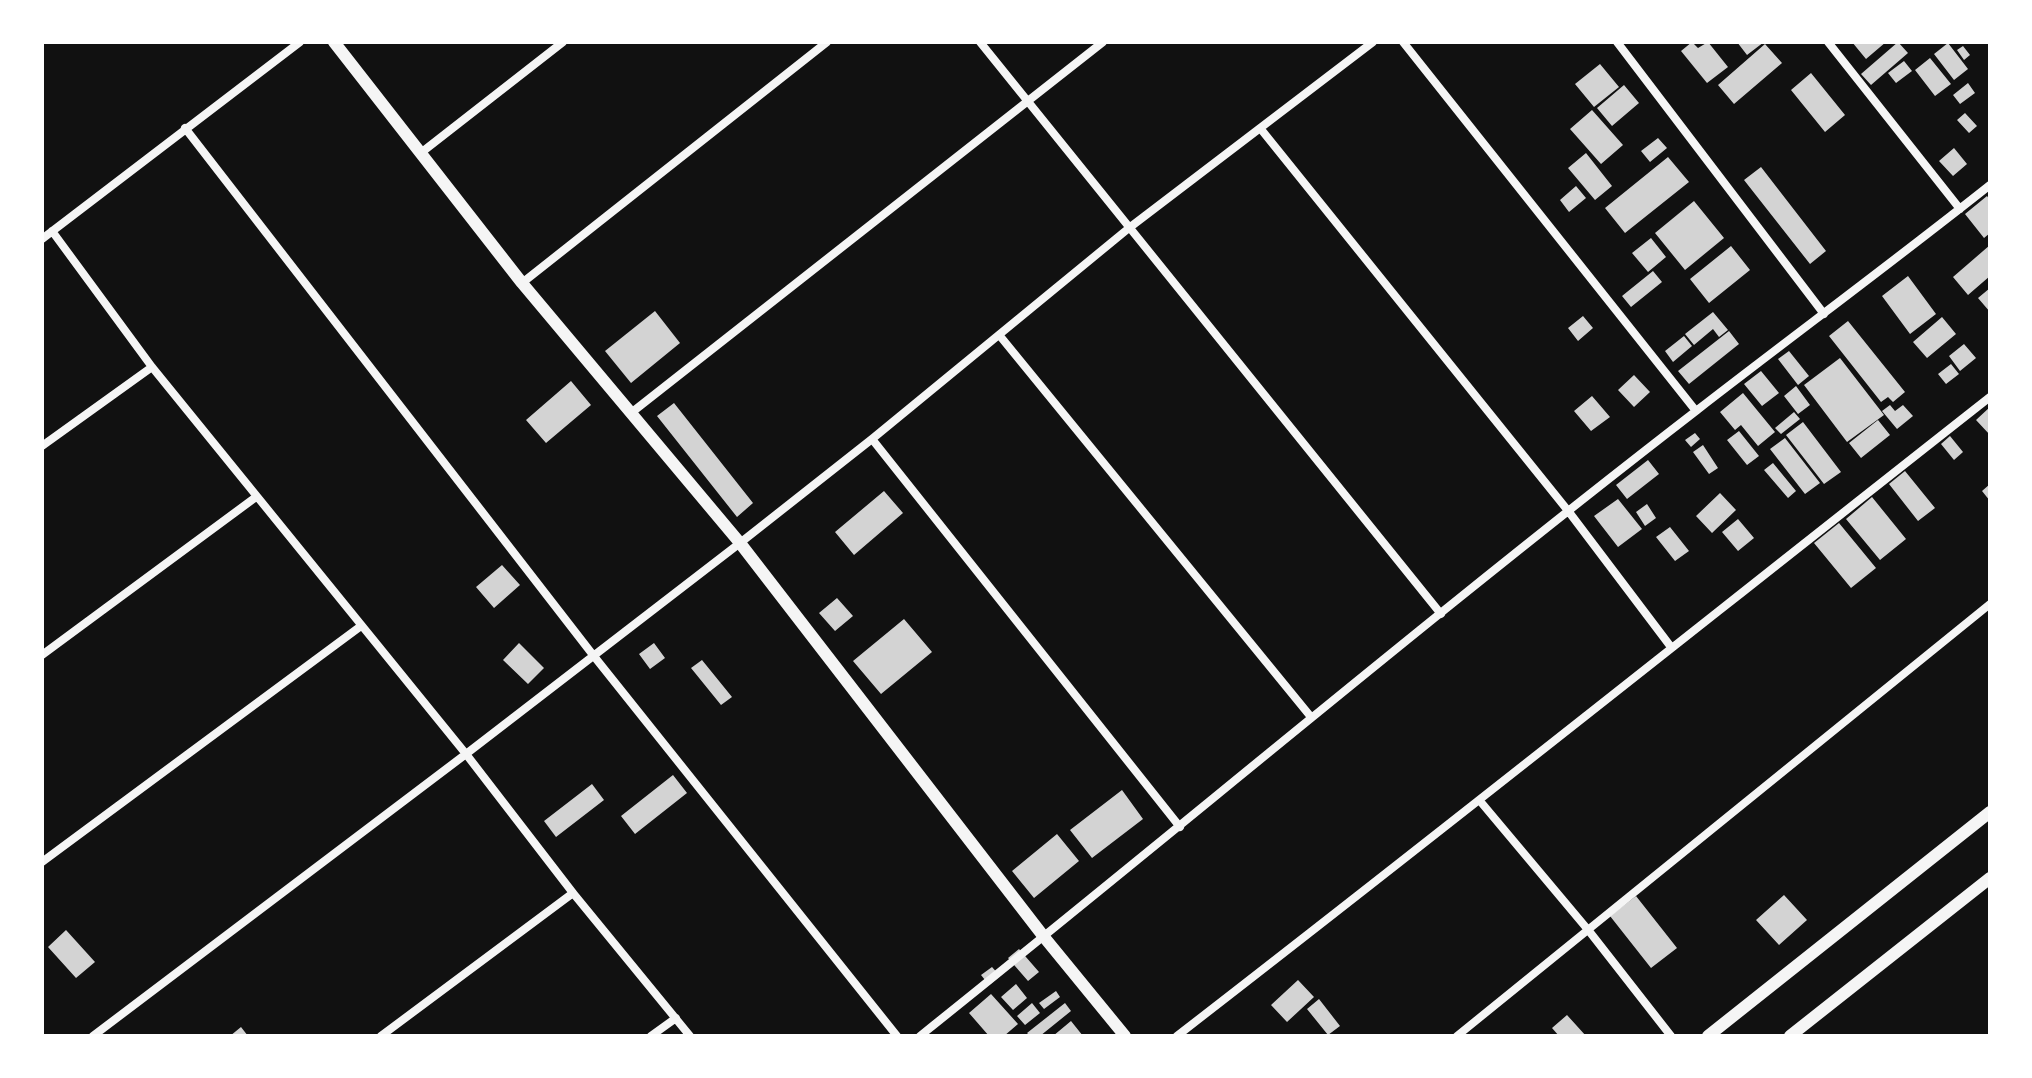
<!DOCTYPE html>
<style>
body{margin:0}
#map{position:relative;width:2032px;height:1078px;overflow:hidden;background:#111;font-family:"Golos Text",sans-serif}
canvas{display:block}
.frame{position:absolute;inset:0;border:44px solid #fff;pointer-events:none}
</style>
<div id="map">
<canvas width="2032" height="1078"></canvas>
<div class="frame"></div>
</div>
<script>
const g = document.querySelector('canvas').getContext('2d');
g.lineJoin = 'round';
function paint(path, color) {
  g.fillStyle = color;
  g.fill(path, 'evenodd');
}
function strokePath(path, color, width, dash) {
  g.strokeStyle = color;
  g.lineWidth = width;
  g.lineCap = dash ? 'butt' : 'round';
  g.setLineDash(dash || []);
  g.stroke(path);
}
paint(new Path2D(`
 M1692,42l6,6 10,-6 20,25 -21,16 -26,-32z
 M1737,42h27l-17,13z
 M1852,42h34l-20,17z
 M1898,42l10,11 -37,32 -10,-11z
 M1948,43l20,26 -14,11 -20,-26z
 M1765,44l17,19 -48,41 -16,-19z
 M1963,46l7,9 -6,5 -7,-10z
 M1930,58l21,26 -16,12 -20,-26z
 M1904,61l8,10 -16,12 -8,-10z
 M1600,64l19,23 -25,20 -19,-23z
 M1811,73l34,42 -20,17 -34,-42z
 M1968,83l7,10 -15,11 -7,-9z
 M1624,85l15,18 -27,23 -15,-18z
 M1592,110l31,35 -22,19 -31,-35z
 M1965,113l12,13 -8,7 -12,-13z
 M1658,138l9,10 -17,14 -9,-11z
 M1954,148l13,16 -14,12 -14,-15z
 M1586,153l26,33 -17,14 -27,-32z
 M1668,157l21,25 -64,51 -20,-25z
 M1761,167l65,84 -16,13 -66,-84z
 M1576,186l10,12 -17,14 -9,-12z
 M1987,196l3,4v33l-6,5 -19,-24z
 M1694,201l30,37 -39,32 -30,-37z
 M1651,238l15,19 -18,15 -16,-19z
 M1990,245v31l-22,19 -15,-18z
 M1731,246l19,24 -41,33 -19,-24z
 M1653,271l9,11 -31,25 -9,-11z
 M1908,276l28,38 -26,20 -28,-38z
 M1990,288v24l-12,-14z
 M655,311l25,32 -49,40 -26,-32z
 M1713,312l15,18 -9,7 -6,-8 -19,16 -9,-11z
 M1583,316l10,12 -15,13 -10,-13z
 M1942,317l14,17 -29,24 -14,-16z
 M1848,321l57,71 -12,10 -5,-5 -7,5 -52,-66z
 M1729,331l10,13 -50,40 -11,-13z
 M1684,336l8,10 -19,16 -8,-11z
 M1964,344l12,14 -16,13 -11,-15z
 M1789,351l20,25 -11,9 -20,-26z
 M1840,358l44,57 -37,27 -43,-57z
 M1951,364l8,10 -13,10 -8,-10z
 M1761,371l18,22 -17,13 -18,-22z
 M1634,375l16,17 -16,15 -16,-17z
 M571,381l20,24 -45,38 -20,-23z
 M1796,386l14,19 -12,9 -14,-18z
 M1743,393l32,39 -17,14 -17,-21 -6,5 -15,-18z
 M1592,396l18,21 -19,14 -17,-20z
 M674,403l79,100 -16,14 -80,-101z
 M1890,405l5,6 8,-6 10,11 -16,13 -15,-18z
 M1990,407v28l-14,-15z
 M1794,412l6,7 -19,15 -6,-6z
 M1878,420l12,15 -29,23 -12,-15z
 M1803,422l38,50 -17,12 -38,-49z
 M1739,431l20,25 -12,9 -20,-25z
 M1695,433l5,6 -9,8 -6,-7z
 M1950,436l13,16 -9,8 -13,-16z
 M1785,438l35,45 -15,11 -35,-45z
 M1703,445l15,23 -9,6 -16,-22z
 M1648,460l11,14 -32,25 -11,-14z
 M1773,463l23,28 -8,7 -24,-28z
 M1905,471l30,37 -17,13 -29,-37z
 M1990,484v17l-8,-10z
 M884,491l19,22 -49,42 -19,-23z
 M1720,493l16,17 -24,23 -16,-17z
 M1872,497l34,42 -26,21 -34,-41z
 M1618,499l24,30 -24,18 -24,-31z
 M1647,504l9,14 -11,8 -9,-14z
 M1738,519l16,19 -16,13 -16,-19z
 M1839,523l37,45 -25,20 -37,-45z
 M1670,527l19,24 -14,10 -19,-24z
 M502,565l18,20 -26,23 -18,-21z
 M837,598l16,18 -18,15 -16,-18z
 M904,619l28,33 -51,42 -28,-33z
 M519,643l25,25 -16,16 -25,-24z
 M654,643l11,15 -15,11 -11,-15z
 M702,660l30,37 -11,8 -30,-37z
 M673,775l14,18 -52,41 -14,-18z
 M592,784l12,16 -48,37 -12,-16z
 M1122,790l21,29 -51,39 -22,-28z
 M1057,834l22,27 -45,37 -22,-27z
 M1784,895l23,25 -28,25 -23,-25z
 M1636,896l41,52 -26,20 -41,-52z
 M66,930l29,32 -19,16 -28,-31z
 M1019,949l20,23 -11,9 -20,-23z
 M992,967l8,9 -11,9 -8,-10z
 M1298,980l16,17 -27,25 -16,-17z
 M1016,984l11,14 -14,12 -12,-13z
 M1056,991l4,6 -16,12 -5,-6z
 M991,994l27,30 -14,12h-15l-20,-23z
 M1319,999l21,27 -12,9 -21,-26z
 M1032,1003l8,10 -15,12 -8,-9z
 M1065,1003l6,8 -31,25h-10l-3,-3z
 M1567,1015l19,21h-27l-7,-8z
 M1071,1021l12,15h-30z
 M241,1027l7,9h-18z`), '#d3d3d3');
strokePath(new Path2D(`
 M980,42l461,572
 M1403,42l293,369
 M1617,42l207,272
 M1828,42l132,167
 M185,128l408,527 304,381
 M1260,128l309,384 102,135
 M422,152l141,-110
 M52,231l100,136 314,387 107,139 117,143
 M42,239l258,-197
 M522,283l305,-241
 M1000,336l311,381
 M631,413l472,-371
 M872,439l308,388
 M42,446l110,-79
 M42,655l214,-158
 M1480,801l109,130 82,105
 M42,862l319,-236
 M93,1036l373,-282 274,-211 132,-104 257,-211 244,-186
 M381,1036l192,-143
 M651,1036l25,-18
 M920,1036c260,-208 513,-422 776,-625 98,-76 197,-149 294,-226
 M1177,1036c273,-211 542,-426 813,-639
 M1457,1036l533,-432`), '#f5f5f5', 8);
strokePath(new Path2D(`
 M334,42l188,241 218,260 304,394 81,99
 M1708,1036l282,-224
 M1790,1036l200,-158`), '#f5f5f5', 12);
</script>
